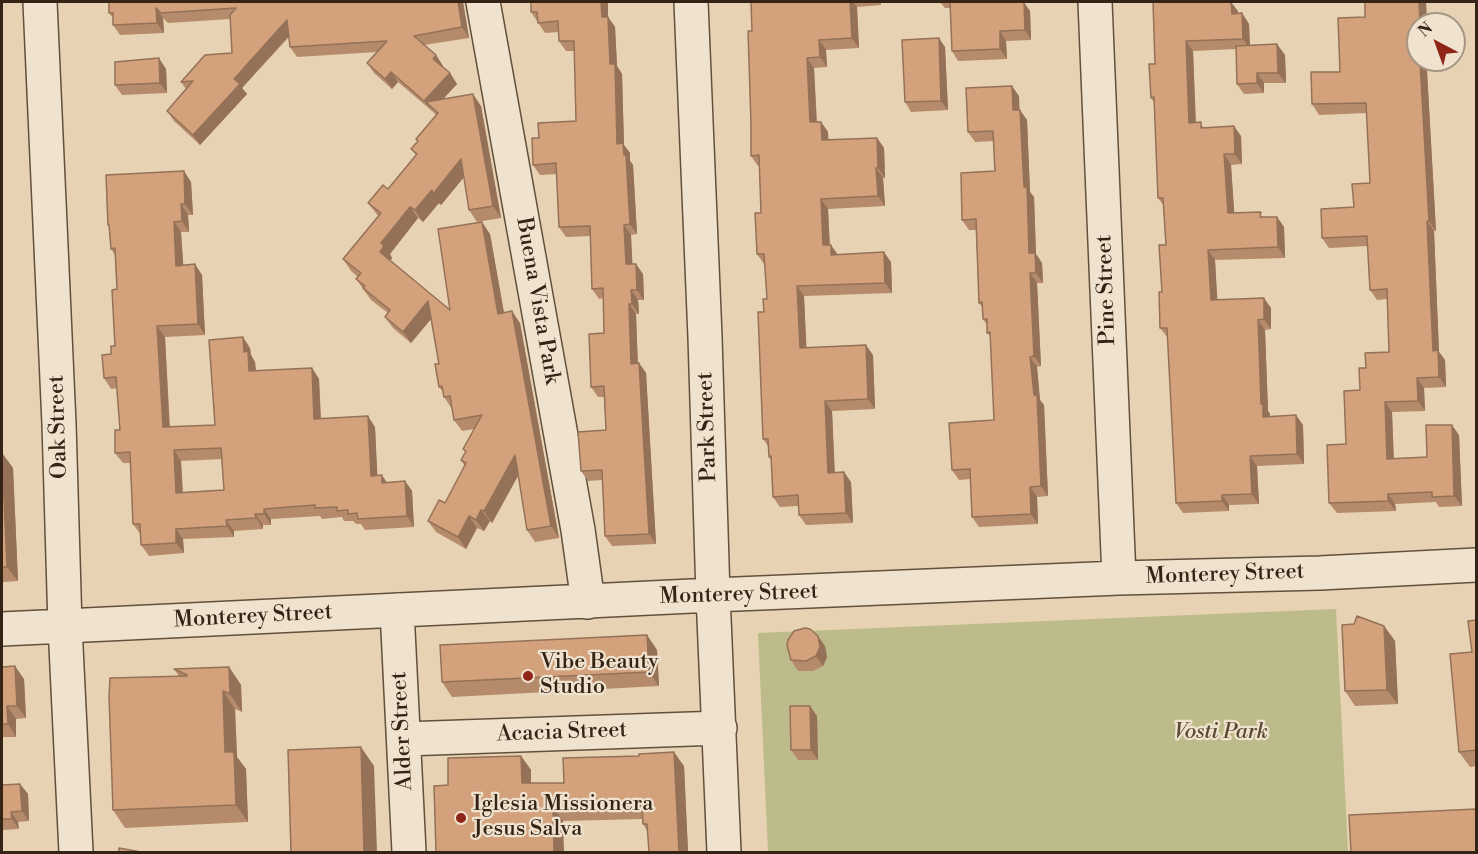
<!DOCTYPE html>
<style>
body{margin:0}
#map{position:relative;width:1478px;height:854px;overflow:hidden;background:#e7d3b3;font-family:"Libre Bodoni",serif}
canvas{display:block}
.frame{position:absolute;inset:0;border:3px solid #352416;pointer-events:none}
.north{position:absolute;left:1406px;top:12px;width:60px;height:60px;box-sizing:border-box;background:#efe2ce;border:2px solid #a59684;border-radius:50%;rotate:319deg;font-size:16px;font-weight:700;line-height:24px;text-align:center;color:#352416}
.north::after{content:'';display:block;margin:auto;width:21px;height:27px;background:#8f2418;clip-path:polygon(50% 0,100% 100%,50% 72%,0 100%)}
</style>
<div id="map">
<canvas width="1478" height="854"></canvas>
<div class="frame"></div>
<div class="north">N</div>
</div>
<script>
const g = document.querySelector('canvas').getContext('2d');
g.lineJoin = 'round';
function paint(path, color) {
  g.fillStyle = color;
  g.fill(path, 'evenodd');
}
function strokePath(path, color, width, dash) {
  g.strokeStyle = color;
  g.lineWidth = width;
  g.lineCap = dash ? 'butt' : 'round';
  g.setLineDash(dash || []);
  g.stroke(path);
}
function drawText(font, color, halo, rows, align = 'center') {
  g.font = font + ' "Libre Bodoni",serif';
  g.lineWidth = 4.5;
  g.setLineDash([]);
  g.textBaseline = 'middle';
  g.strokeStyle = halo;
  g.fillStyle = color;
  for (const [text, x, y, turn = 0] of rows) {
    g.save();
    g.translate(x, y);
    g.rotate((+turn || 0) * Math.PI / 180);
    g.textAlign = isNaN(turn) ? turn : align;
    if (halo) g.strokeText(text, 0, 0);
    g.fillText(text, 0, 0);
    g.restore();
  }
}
paint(new Path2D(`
 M1336,609l12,243h-580l-10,-219z`), '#bcbb89');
const minor = new Path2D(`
 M40,2l19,422 6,202 11,226
 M483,2l95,528 10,72
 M691,2l14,335 8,258 11,257
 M1095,2l24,576
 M397,610l12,242
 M2,629l711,-34 406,-17 201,-5 156,-8
 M404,739l316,-11`);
strokePath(minor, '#62503d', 36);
strokePath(minor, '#efe2ce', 33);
paint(new Path2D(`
 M109,2h354l6,36 -45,7 12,10 7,11 -1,1 8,6 7,11 -15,16 39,6 20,112 -24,4 -8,-12 -5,-33 -23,28 -2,-2 -16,19 -5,-4 -28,36 2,4 -2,3 60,49 40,-76 14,78 16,11 39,215 -24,4 -8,-12 -9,-55 -26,48 -2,-2 -6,10 -7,-3 -11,21 -30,-17 -8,-11 17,-18 20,-37 -4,-6 4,-8 -2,-3 11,-20 -12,2 -8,-11 -2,-11 -8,-12v-4l-5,-6v-23l-8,-45 -20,24 -18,-15 -8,-11 3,-4 -17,-13 -15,-21 2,-2 -7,-6 -8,-12 35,-43 -10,-13 20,-14 28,-34 -5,-6 7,-7 -2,-3 20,-24 -4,-4 -34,-29 -6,7 -18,-16 -7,-10 10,-11 -80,5 -7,-10 -1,-10 -47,51 5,6 -47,51 -26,-24 -7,-10 19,-22 -5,-7 51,-29 -2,-34 -62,4 -5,-5 1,15 -44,2 -7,-10v-7l-4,-5z
 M531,2l77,15 7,10 2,39 5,8 2,71 6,8v8l3,4 4,69 -6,1 1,29 11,10 1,26h-6l1,14h-3l2,49h1l7,10 10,171 -44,2 -7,-10 -3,-56 -14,1 -7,-10 25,-41 -2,-33h-6l-7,-10 13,-54 -1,-35 -4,1 -7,-10 -2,-53 -24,1 -7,-10 -2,-53 -17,1 -7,-10 6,-27 37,-17 -2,-70h-8l-7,-10v-9l-14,1 -14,-21z
 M751,2h130v3l-24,2 2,41 -33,2 1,17 -13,1 3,54h4l7,10v8l49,-2 7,10 1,30h-2l2,28 -57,3 2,36 8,10 53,7 1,31 -88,3 2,52 67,7 2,54 -43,2 3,62 16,9 2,41 -47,2 -7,-10 -1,-9 -18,1 -7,-10 -2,-37 -2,-3 -1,-11 -5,-7 1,-127 3,-13 -2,-35h-1l-7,-10 4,-41 -2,-47h-1l-7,-10 1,-125z
 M940,2h85v2l5,7 1,29 -25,1 1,18 -49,2 -6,-10 -2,-43h-5z
 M1153,2l85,9v3l4,-1 7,11 1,21 35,10 1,28h-22v10l-20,1 -7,-10 -1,-35 -43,2 3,71 8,5 37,9 1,28 -11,1 3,48 30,4h13l7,10 1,31 -70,2 2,40 54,8v21l-6,1 3,81 2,3v3l33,8 1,39 -47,2 2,38 -30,1v6l-46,2 -7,-10 -8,-165 -8,-10 2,-36 4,-47 -2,-39 -6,-8 -4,-96 -3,-4 4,-34z
 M1365,2h61l1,22h-9v36h11l1,11h-3l9,160h-2l5,121 6,8 1,27 -22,1 1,23 -33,1 2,47 33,-2 32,-22 3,71 -23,1 -3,-5 -41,2 1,7 -59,2 -8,-10 37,-135 23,-16 -2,-53 -10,1 -7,-10 -2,-44 -39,2 -7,-10 32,-31 16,-24 -3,-70 -48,2 -7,-11 28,-32 25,-55z
 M945,47l3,63 -37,2 -6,-10z
 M166,69l1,24 -45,2 -7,-10z
 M1019,96v14l8,10 3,72 4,5 2,57 6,9 1,20h-6l4,83 -4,1 3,33 4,5 4,91 -11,1 1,27 -59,3 -7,-10 -2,-38 -11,1 -7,-10 42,-50 -4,-84 -3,-3v-8l-4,-6 -1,-12 -3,-4 -3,-73h-7l-7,-10 33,-49 -1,-30 -19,1 -7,-10z
 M191,182l2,33h-5l1,17h-8l2,33 19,10 3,60 -40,2 5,90 45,-2 35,-77 1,7 4,7 1,9 56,-3 7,11 2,39 54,9 2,49 10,6 18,-1 7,10 2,36 -49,3 -4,-6h-5l-3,-3h-9l-2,-4 -20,2 -2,-3 -49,3v6h-8v4l-29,2v6l-51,2 1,14 -35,3 -8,-11v-10l-8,-11 -3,-61h-7l-8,-10 5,-23 -3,-42 -6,1 -7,-11 7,-24 4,-8 2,-57 -2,-34 -4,-6 -1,-21 -2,-3zM222,459l2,31 -41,2 -2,-31z
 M2,453l11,15 5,113 -16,1z
 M1476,620v146l-6,1 -11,-15z
 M1384,626l11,15 3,63 -43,2 -10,-15z
 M647,635l10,15 2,36 -207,11 -10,-15z
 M825,646l2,11 -4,9 -10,5h-15l-7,-11z
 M2,667l22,12 2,39 -10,1v18h-14z
 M229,667l12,18 1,27 -7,-3 2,48 9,12 2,53 -123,6 -12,-18 66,-134 -5,-7z
 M817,716l1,44h-20l-7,-10z
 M521,756l10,14v13h33l120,-17 4,86h-39l-1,-20 -5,-8 -1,-5 -79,2 -115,-36z
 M20,784l8,10 1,27 -11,1 1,7 -17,1v-45z`), '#b58b6b');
paint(new Path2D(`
 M458,2h5l6,36 -7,-11z
 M601,2h7v15l7,10 2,39 5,8 2,71 6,8v8l3,4 4,69 -7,-10 -13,-80 -7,-80 -8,-47z
 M850,2h3l4,5 2,41 -7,-10z
 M1018,2h7v2l5,7 1,29 -6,-10z
 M1231,2l7,9 1,13 -7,-10z
 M1419,2h7l1,22h-7z
 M156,8l7,10 1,15 -7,-10z
 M1242,13l7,11 1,25 -7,-10z
 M287,20l7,10 -52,58 5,6 -47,51 -7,-10 41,-56z
 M1000,31l6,10 1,18 -7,-10z
 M939,38l6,9 3,63 -7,-9z
 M819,40l7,10 1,17 -7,-10z
 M1186,41l7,10 3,82 -7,-10z
 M1277,44l8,11 1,28 -8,-10z
 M436,55l7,11 -3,3 -7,-10z
 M159,58l7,11 1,24 -7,-10z
 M807,58l7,10 3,64 -7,-10z
 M1422,60h7l1,11 -8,-10z
 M1420,61l7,10 9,160 -7,-10z
 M391,72l7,10 -6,7 -7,-10z
 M450,73l7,11 -23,25 -8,-7 6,9 -8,-10z
 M1257,73l7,10v10l-7,-10z
 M1012,86l7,10 1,24 -7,-10z
 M473,94l8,12 20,112 -8,-12z
 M1020,110l7,10 3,72 4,5 2,57 6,9 1,20 -7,-10 -7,-20 -5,-66z
 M821,122l7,10 1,18 -7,-10z
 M1234,126l7,10 1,28 -7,-10z
 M877,138l7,10 1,30 -7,-10z
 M1224,154l7,11 4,58 -7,-10z
 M461,159l8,12 -28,34 -2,-2 -16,19 -8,-12z
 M876,168l7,10 2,28 -7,-10z
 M184,171l7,11 2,33 -8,-11z
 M821,199l7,10 2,46 -7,-10z
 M181,204l7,11 1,17 -7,-11z
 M410,207l8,11 -28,36 2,4 -4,6 -8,-12 1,-9z
 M1277,217l7,10 1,31 -7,-11z
 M1427,221l7,10 5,121 6,8 1,27 -7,-10 -6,-26z
 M174,222l7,10 3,44 -8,-10z
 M482,222l8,12 16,91 -8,-11z
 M624,225l7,10 2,39 -7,-10z
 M831,245l7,10h-7z
 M1208,250l7,10 3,50 -7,-10z
 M884,252l7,10 1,31 -7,-10z
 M195,264l7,11 3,60 -7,-11z
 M636,264l7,10 1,26 -7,-10z
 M1030,273l7,10 4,83 -7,-10z
 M797,286l7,10 3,62 -7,-10z
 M631,290l7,10 1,14 -7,-10z
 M1264,298l7,10v21l-7,-10z
 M428,301l8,12 -25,30 -8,-11z
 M629,304l7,10 2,60 -7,-10z
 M512,311l8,12 39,215 -8,-12z
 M1258,320l7,10 3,81 2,3v13l-7,-10 -2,-13z
 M157,326l8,11 5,101 -7,-11z
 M243,337l7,11 1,7 4,7 2,20 -8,-11 -5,-19z
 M866,345l7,10 2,54 -7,-10z
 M1030,357l7,10 3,33 4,5 4,91 -7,-10 -7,-91z
 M639,363l7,10 10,171 -7,-10z
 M312,368l7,11 2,50 -7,-10z
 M1417,378l7,10 1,23 -7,-10z
 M825,401l7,10 3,72 -7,-10z
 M1385,402l7,10 2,57 -7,-10z
 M1296,415l7,10 1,39 -7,-10z
 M368,416l7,11 3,60 -7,-11z
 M1452,425l7,10 3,71 -8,-10z
 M174,450l7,11 2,42 -7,-10z
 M2,453l11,15 5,113 -11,-14z
 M515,455l8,12 -31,56 -8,-12z
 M1250,456l7,10 2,38 -7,-10z
 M844,472l7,10 2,41 -7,-10z
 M382,475l7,11 -7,-3z
 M405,481l7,10 2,36 -7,-11z
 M1030,487l7,10 1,27 -7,-10z
 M1388,494l7,10 1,7 -8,-10z
 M1222,495l7,10v6l-7,-10z
 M264,509l7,10v6l-7,-11z
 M481,510l9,11 -6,10 -8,-11z
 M255,514l8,11v4l-7,-11z
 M469,516l8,12 -11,21 -8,-12z
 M226,520l8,11v6l-7,-11z
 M176,529l7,10 1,14 -8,-10z
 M1384,626l11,15 3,63 -11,-14z
 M647,635l10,15 2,36 -10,-14z
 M818,636l7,10 2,11 -4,9 -7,-10z
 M15,666l9,13 2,39 -9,-12z
 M229,667l12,18 1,27 -12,-18z
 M223,691l12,18 2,48 9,12 2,53 -12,-17 -11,-53z
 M7,706l9,13v18l-8,-13z
 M810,706l7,10 1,44 -7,-10z
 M361,747l13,19 3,86h-13z
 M674,752l10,14 4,86h-9z
 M521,756l10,14v27l-9,-14z
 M20,784l8,10 1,27 -7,-10z
 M553,807l10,14 1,31h-10z
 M11,812l7,10 1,7 -7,-10z`), '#947157');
const building = new Path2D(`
 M109,2h349l4,25 -48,9 22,19 -3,4 17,14 -26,28 -33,-29 -6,7 -18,-16 20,-22 -97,6 -3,-27 -53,59 6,5 -47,51 -26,-24 26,-30 -12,1 24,-27 27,-2 -2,-38 6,-7 -75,5 -5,-5 1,15 -44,2v-12h-4z
 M531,2h70l1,15h6l2,47h5l2,80 6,-1 1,12h2l4,69 -6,1 2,39h10l1,26h-6l1,14h-3l2,60 8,-1 10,171 -44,2 -3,-66 -21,1 -3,-39 28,-2 -2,-44 -13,1 -2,-53 15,-1 -1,-45 -11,1 -2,-63 -31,1 -3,-64 -23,2 -1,-27h7l-1,-15 38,-2 -2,-80h-15l-1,-20 -20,2 -1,-11h-6z
 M751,2h99l2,36 -33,2 1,17 -13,1 3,64h11l1,18 55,-2 1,30h-2l2,28 -57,3 2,46h8v10l53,-3 1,31 -88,3 3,62 66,-3 2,54 -43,2 3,72 16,-1 2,41 -47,2 -1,-20 -25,2 -2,-41 -2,1 -1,-18h-5l-5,-127h6l-1,-13h4l-3,-45h-7l-2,-41h6l-2,-58 -8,1v-32l-3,-93h4z
 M950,2h74l1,28 -25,1v18l-48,2z
 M1153,2h78l1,12 10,-1 1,26 -57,2 3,82 12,-1v6l33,-2 1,28h-11l4,59 33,-1 -1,5h17l1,30 -70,3 3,50 53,-2v21l-6,1 3,84h2v13l33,-2 1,39 -47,2 2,38 -30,1v6l-46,2 -9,-175h-7l-1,-36h3l-3,-47h7l-3,-47h-5l-4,-101 -3,1 -2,-34h6z
 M1365,2h54l1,22h-2v36h4v1h-2l9,160h-2l6,130 5,-1 1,27 -22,1 1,23 -33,1 2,57 40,-2 -1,-32h26l2,71 -22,1v-5l-44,2v7l-59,2 -2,-58 19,-1 -2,-53 16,-1 -1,-22h7l-1,-15 24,-1 -2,-63 -17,1 -3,-54 -45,2 -1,-29 33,-2 -2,-23 18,-1 -4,-80 -54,1 -1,-32h29l-2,-54 27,-1z
 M939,38l2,63 -36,1 -3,-62z
 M1277,44l1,29h-21v10l-20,1 -1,-38z
 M159,58l1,25 -45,2v-23z
 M1012,86l1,24h7l4,77h3l2,66h6l1,20h-6l4,83 -4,1 4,38h3l4,91 -11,1 1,27 -59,3 -2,-48 -18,1 -3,-47 45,-3 -4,-88 -3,1v-14h-4l-1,-17 -3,1 -3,-84 -14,1 -1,-47 34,-2 -2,-40 -25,1 -2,-44z
 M473,94l20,112 -24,4 -8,-51 -28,35 -1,-4 -17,20 -5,-3 -29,36 3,3 -4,6 70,58 -12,-81 44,-7 16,92 14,-3 39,215 -24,4 -12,-75 -31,56 -3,-1 -5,10 -7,-4 -11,21 -30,-16 11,-21 6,3 21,-40 -5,-3 5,-9 -3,-2 19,-34 -28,5 -4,-24 -6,1 -2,-11 -3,1 -4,-23h4l-11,-63 -25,31 -18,-15 5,-7 -27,-22 2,-2 -9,-7 5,-6 -18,-14 38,-46 -13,-10 15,-18 5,4 29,-35 -6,-5 7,-8 -2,-2 22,-26 -12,-11z
 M184,171l1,33h-4l1,17 -8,1 2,44 19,-2 3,60 -41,2 6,101 52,-2 -6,-85 34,-3 1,15 4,-1 1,20 63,-3 2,51 54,-3 3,60 11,-1v8l23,-2 2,35 -49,3 -1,-6 -9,1v-4l-11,1v-4l-22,1v-3l-51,4v5h-9l1,4 -30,2 1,6 -51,3v14l-35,2 -1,-21h-7l-3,-72 -15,1v-23h5l-4,-53 -12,1 -2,-23 9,-1v-8h4l-3,-56 5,-1 -2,-41 -4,1 -2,-24h-1l-2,-50zM221,448l3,42 -48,3 -2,-43z
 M2,453l5,114h-5z
 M1357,616l27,10 3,64 -42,1 -3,-66 12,-1z
 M1476,620v130l-17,2 -9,-98 22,-2 -4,-31z
 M805,628l5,1 8,7 2,11 -4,9 -10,5 -15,-1 -4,-15 1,-5 6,-9z
 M647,635l2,37 -207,10 -2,-37z
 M15,666l2,40h-10l1,18h-6v-57z
 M229,667l1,27 -7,-3 2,61h9l2,53 -123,5 -4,-114 1,-18 77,-2v-1l-13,-6z
 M790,706h20l1,44h-20z
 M361,747l3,105h-73l-3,-102z
 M674,752l5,100h-30l-2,-28h-4l-1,-19 -89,2 1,45h-118l-2,-66 14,-1v-27l73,-2 1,27h42l-1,-25 76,-2v-2z
 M20,784l2,27 -11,1 1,7h-10v-34z
 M1476,809v43h-125l-2,-37z
 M119,848l22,4h-22z`);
paint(building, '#d3a27c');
strokePath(building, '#947157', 1.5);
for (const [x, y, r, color] of [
 [528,676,6,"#8f2418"],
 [461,818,6,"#8f2418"]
]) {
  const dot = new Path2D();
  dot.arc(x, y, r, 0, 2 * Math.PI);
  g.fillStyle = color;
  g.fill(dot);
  strokePath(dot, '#efe2ce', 2);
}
drawText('22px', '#352416', '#efe2ce', [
 ["Pine Street",1107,290,-92],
 ["Buena Vista Park",537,301,80],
 ["Oak Street",59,427,-92],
 ["Park Street",708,427,-92],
 ["Monterey Street",1225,575,-2],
 ["Monterey Street",739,595,-2],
 ["Monterey Street",253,617,-3],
 ["Alder Street",403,731,-93],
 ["Acacia Street",562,733,-2]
]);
drawText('22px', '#352416', '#efe2ce', [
 ["Vibe Beauty",540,663],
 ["Studio",540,688],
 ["Iglesia Missionera",473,805],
 ["Jesus Salva",473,830]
], 'left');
drawText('italic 22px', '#574a33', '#efe2ce', [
 ["Vosti Park",1221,733]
]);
</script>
